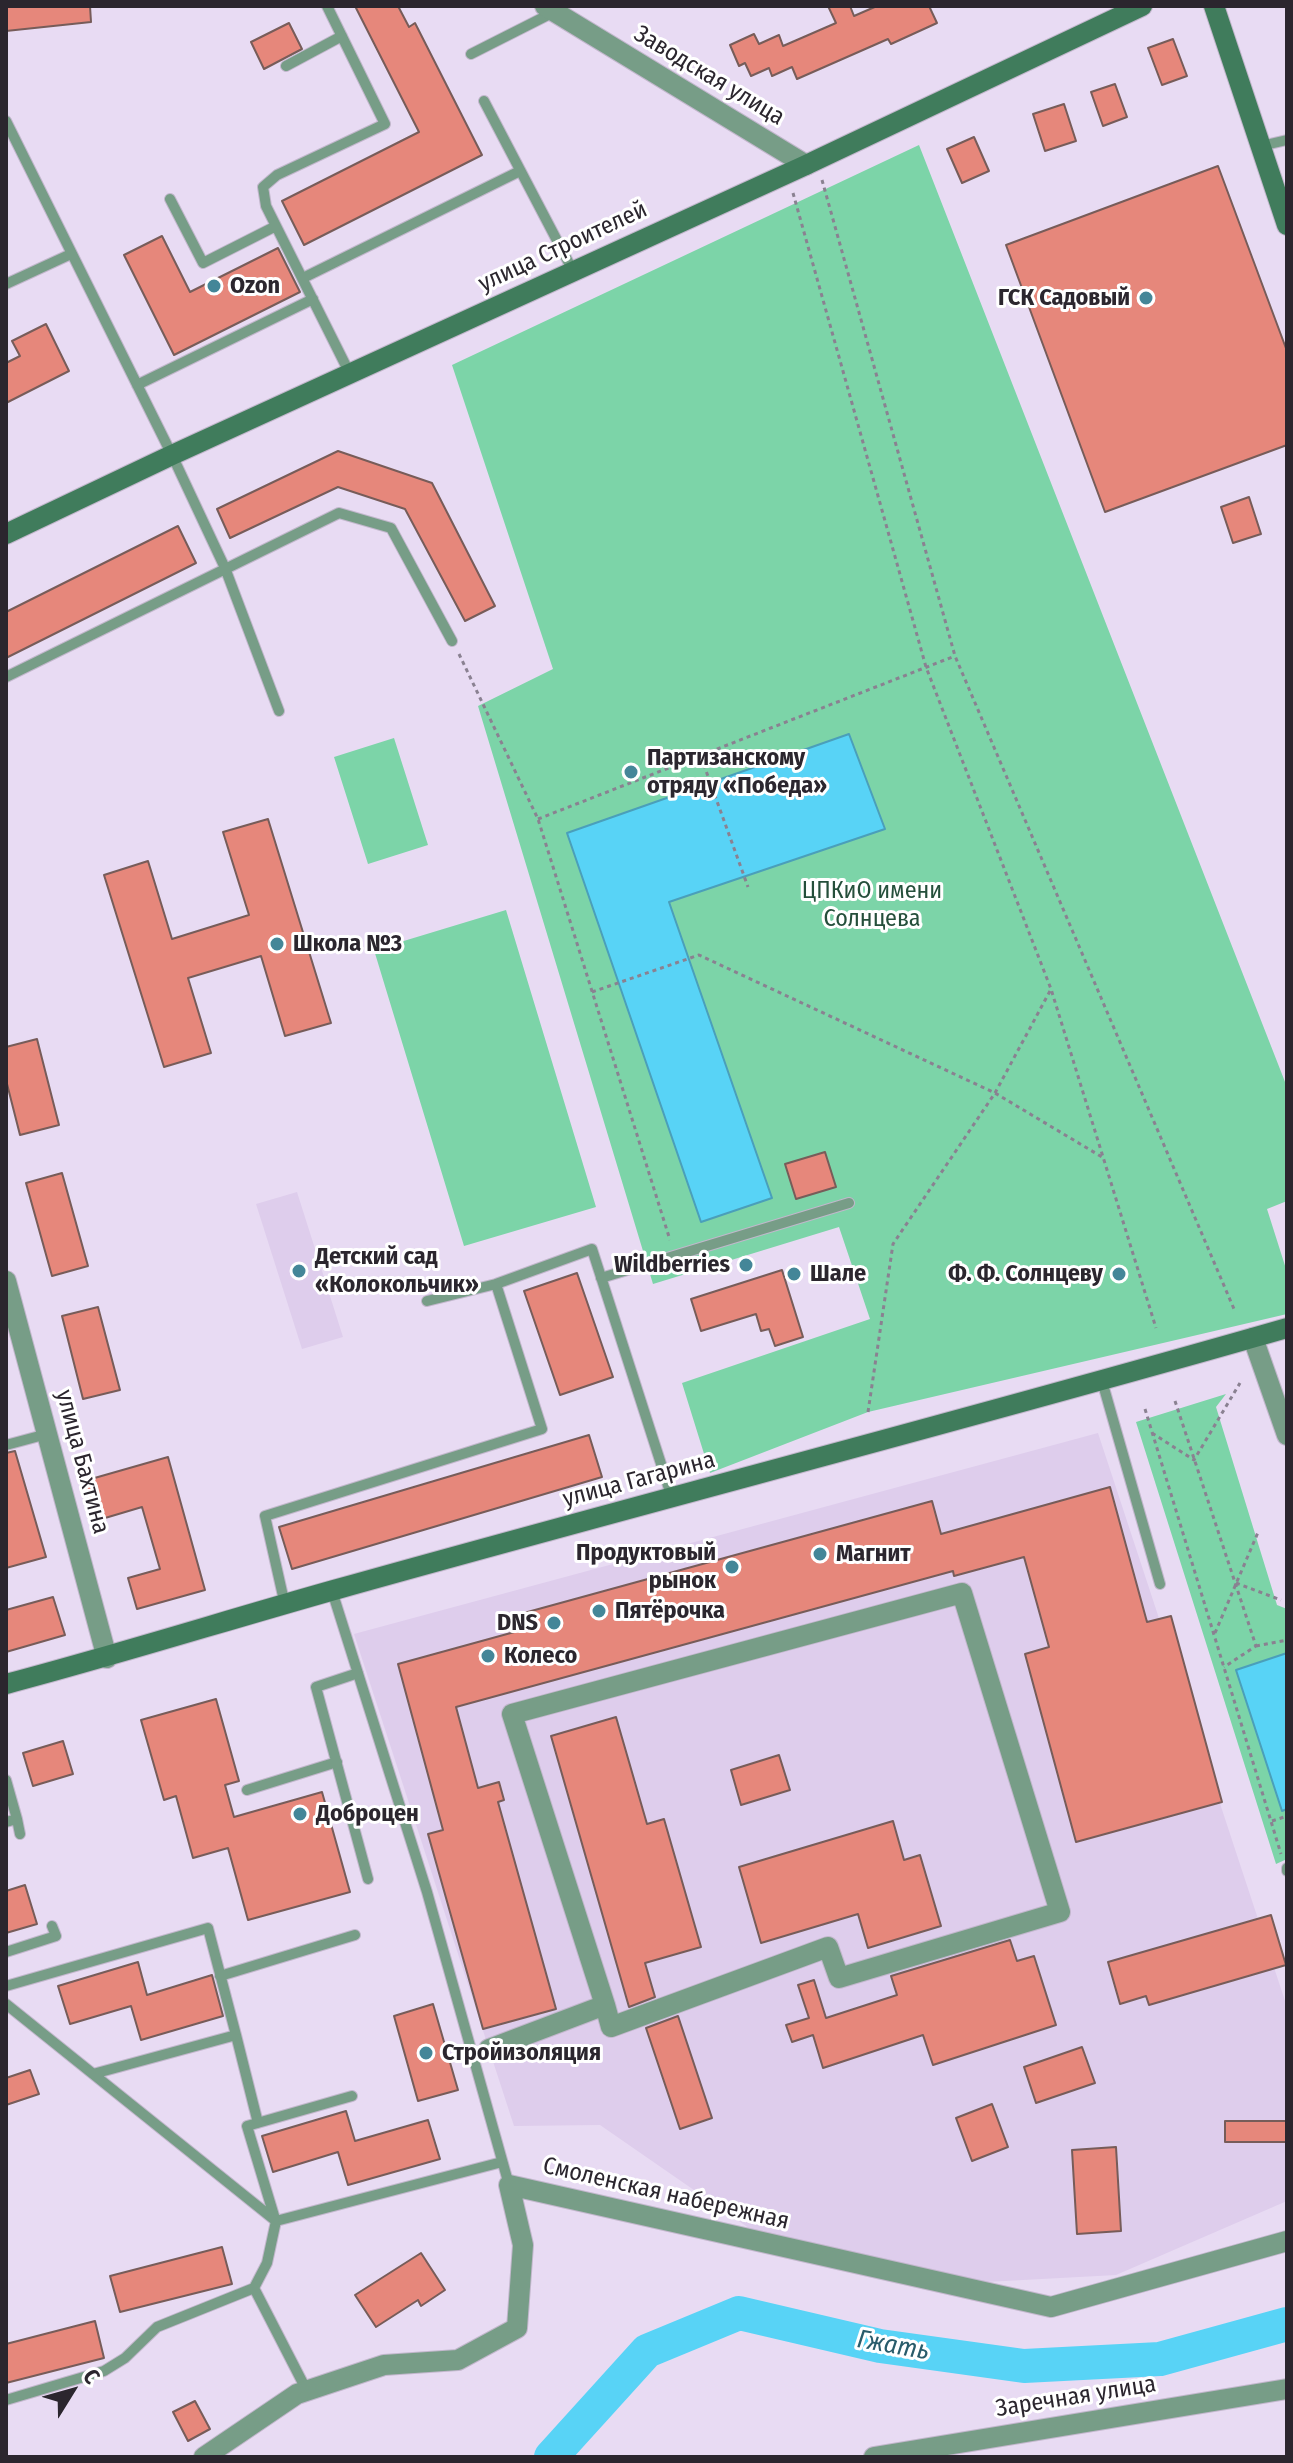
<!DOCTYPE html>
<meta charset="utf-8">
<style>
body{margin:0}
#map{position:relative;width:1293px;height:2463px;overflow:hidden;background:#e8dbf3;font-family:"Fira Sans Condensed",sans-serif}
canvas{display:block}
.frame{position:absolute;inset:0;border:8px solid #2b262e;pointer-events:none}
.north{position:absolute;left:32px;top:2351px;width:80px;height:80px;-webkit-text-stroke:6px #fff;paint-order:stroke;rotate:53deg;font-size:22px;font-weight:700;line-height:32px;text-align:center;color:#2b262e}
.north::after{content:'';display:block;margin:auto;width:28px;height:36px;background:#2b262e;clip-path:polygon(50% 0,100% 100%,50% 72%,0 100%)}
</style>
<div id="map">
<canvas width="1293" height="2463"></canvas>
<div class="frame"></div>
<div class="north">С</div>
</div>
<script>
const g = document.querySelector('canvas').getContext('2d');
g.lineJoin = 'round';
function paint(path, color) {
  g.fillStyle = color;
  g.fill(path, 'evenodd');
}
function strokePath(path, color, width, dash) {
  g.strokeStyle = color;
  g.lineWidth = width;
  g.lineCap = dash ? 'butt' : 'round';
  g.setLineDash(dash || []);
  g.stroke(path);
}
function drawText(font, color, halo, rows, align = 'center') {
  g.font = font + ' "Fira Sans Condensed",sans-serif';
  g.lineWidth = 6;
  g.setLineDash([]);
  g.textBaseline = 'middle';
  g.strokeStyle = halo;
  g.fillStyle = color;
  for (const [text, x, y, turn = 0] of rows) {
    g.save();
    g.translate(x, y);
    g.rotate((+turn || 0) * Math.PI / 180);
    g.textAlign = isNaN(turn) ? turn : align;
    if (halo) g.strokeText(text, 0, 0);
    g.fillText(text, 0, 0);
    g.restore();
  }
}
paint(new Path2D(`
 M297,1192l46,145 -41,12 -46,-145z
 M1098,1433l189,574v194l-171,74 -167,9 -193,-51 -156,-108 -86,1 -160,-492z`), '#decdec');
paint(new Path2D(`
 M919,145l368,942v114l-20,8 20,63v42l-419,98 -158,61 -28,-90 188,-64 -31,-92 -186,57 -175,-578 75,-37 -101,-304z
 M394,738l34,107 -60,19 -34,-107z
 M506,910l90,297 -132,39 -90,-296z
 M1226,1394l-10,13 61,198 10,4v250l-11,5 -140,-442z`), '#7cd4a8');
const water = new Path2D(`
 M849,734l36,95 -216,73 103,296 -71,24 -134,-389z
 M1287,1653v156l-5,2 -46,-141z`);
paint(water, '#58d3f6');
strokePath(water, '#4a9fba', 2);
strokePath(new Path2D(`
 M551,2457l96,-106 92,-38 141,33 144,20 136,-7 127,-35`), '#58d3f6', 34);
const building = new Path2D(`
 M6,6h84l1,16 -85,9z
 M355,6h43l11,21 6,-4 67,132 -178,90 -22,-44 137,-69z
 M828,6h22l4,10 23,-10h52l8,17 -46,21 -3,-5 -91,40 -5,-12 -20,9 -3,-8 -18,8 -6,-13 -6,3 -9,-21 24,-11 5,10 20,-9 4,11 53,-23z
 M289,23l13,26 -38,20 -13,-27z
 M1173,39l14,37 -25,9 -14,-37z
 M1115,84l12,33 -24,9 -12,-34z
 M1064,104l12,37 -31,10 -12,-37z
 M974,137l15,34 -27,12 -15,-34z
 M1218,166l69,185v94l-182,67 -99,-267z
 M162,236l28,56 88,-44 22,44 -126,63 -50,-100z
 M46,324l23,47 -63,32v-40l14,-7 -8,-15z
 M338,451l94,32 63,123 -30,15 -60,-112 -67,-22 -108,51 -13,-29z
 M1249,497l12,37 -28,9 -12,-36z
 M178,526l18,37 -190,95v-46z
 M268,819l63,204 -46,13 -24,-80 -73,22 23,75 -47,14 -60,-192 44,-14 24,78 77,-24 -26,-83z
 M37,1039l22,86 -39,10 -14,-55v-33z
 M825,1152l11,35 -40,12 -11,-35z
 M62,1173l26,93 -36,10 -26,-93z
 M782,1270l21,67 -28,9 -6,-17 -8,2 -5,-17 -55,17 -10,-32z
 M577,1273l36,104 -53,18 -36,-104z
 M98,1307l22,83 -37,9 -21,-83z
 M589,1435l13,42 -310,92 -13,-42z
 M15,1451l31,106 -40,11v-115z
 M168,1457l37,133 -68,19 -9,-31 32,-9 -18,-62 -47,14 -11,-40z
 M1110,1487l37,135 24,-6 51,186 -146,40 -51,-188 24,-7 -25,-90 -70,19 -1,-5 -497,136 22,81 21,-6 5,18 -6,2 58,207 -73,20 -55,-195 15,-4 -45,-166 120,-33 -5,-15 419,-115 9,33z
 M53,1597l12,38 -59,17v-42z
 M216,1699l23,82 -14,4 9,32 88,-25 28,100 -102,28 -20,-72 -35,10 -17,-62 -12,4 -23,-80z
 M616,1717l31,107 17,-5 37,128 -56,16 10,34 -26,10 -78,-271z
 M63,1741l10,33 -40,12 -10,-33z
 M779,1755l11,35 -49,15 -10,-35z
 M893,1821l11,39 16,-5 21,71 -73,22 -10,-34 -97,29 -22,-76z
 M25,1885l12,39 -31,9v-42z
 M1271,1915l15,50 -137,40 -3,-9 -26,8 -12,-42z
 M1010,1940l7,21 17,-5 22,69 -123,40 -10,-30 -100,33 -10,-33 -21,7 -6,-17 23,-7 -11,-33 16,-5 12,38 71,-23 -6,-19z
 M138,1962l9,33 65,-20 11,41 -82,24 -10,-34 -61,18 -12,-38z
 M433,2004l25,86 -40,11 -24,-85z
 M678,2016l34,102 -32,11 -34,-101z
 M1082,2047l13,36 -59,20 -12,-36z
 M30,2070l9,24 -33,11v-27z
 M992,2104l16,43 -36,14 -16,-43z
 M346,2111l9,30 73,-21 12,39 -92,26 -10,-33 -65,20 -11,-36z
 M1225,2121h62v21h-62z
 M1116,2147l5,84 -44,3 -5,-84z
 M222,2247l10,37 -112,28 -10,-36z
 M421,2253l24,37 -24,16 -3,-6 -42,27 -21,-32z
 M95,2321l9,37 -98,25v-39z
 M195,2401l15,28 -22,12 -15,-29z`);
paint(building, '#e6877b');
strokePath(building, '#775c59', 2);
const lane = new Path2D(`
 M327,6l58,118 -108,51 -14,12 3,19 84,168
 M471,54l83,-42
 M286,66l56,-30
 M484,101l89,170
 M6,121l166,334 53,113 54,143
 M1261,146l26,-6
 M170,199l33,64 73,-37
 M303,278l217,-107
 M6,284l65,-30
 M137,385l176,-86
 M6,677l333,-164 52,15 61,113
 M601,1278l248,-75
 M427,1301l69,-17
 M1102,1381l58,203
 M6,1445l41,-11
 M332,1591l95,301 82,293
 M285,1605l-20,-89 277,-87 -46,-145 96,-35 80,249
 M358,1673l-42,14 52,192
 M6,1780l11,39 -11,3
 M247,1790l90,-28
 M17,1819l3,15
 M1287,1868v3
 M6,1952l50,-16 -4,-10
 M220,1976l135,-41
 M6,1986l202,-58 28,107 -143,39
 M6,2004l270,217
 M236,2035l22,88
 M275,2219l-28,-93 105,-30
 M254,2288l53,103
 M6,2400l98,-29 21,-13 32,-31 97,-39 13,-25 9,-42 226,-59`);
const street = new Path2D(`
 M545,6l261,159
 M6,1281l101,377
 M1253,1338l34,97
 M489,2049l116,-44 -93,-291 450,-121 98,319 -221,66 -11,-31 -217,80 -6,-22
 M204,2457l93,-63 87,-29 74,-5 59,-32 6,-83 -14,-60 542,122 236,-66
 M874,2457l413,-68`);
const secondary = new Path2D(`
 M1214,6l73,219
 M6,534l166,-79 634,-290 336,-159
 M6,1684c110,-29 218,-63 328,-94 317,-89 636,-171 953,-262`);
strokePath(lane, '#c2b7cc', 12);
strokePath(street, '#c2b7cc', 22);
strokePath(secondary, '#c2b7cc', 22);
strokePath(new Path2D(`
 M822,180l133,476 279,653
 M793,193l133,474 125,322 105,339
 M459,654l79,165 132,421
 M701,757l47,130
 M538,819l417,-163
 M592,992l107,-37 296,138 107,64
 M1175,1401l81,245 -32,21
 M1145,1409l136,445
 M868,1412l25,-168 102,-151 55,-102
 M1152,1433l42,27 46,-77
 M1236,1583l45,17
 M1215,1633l44,-103
 M1256,1646l31,-6
 M1272,1821l15,-5`), '#8a8191', 3, [4, 4]);
strokePath(lane, '#779d87', 10);
strokePath(street, '#779d87', 20);
strokePath(secondary, '#407c5c', 20);
for (const [x, y, r, color] of [
 [214,286,8,"#448698"],
 [1146,298,8,"#448698"],
 [631,772,8,"#448698"],
 [277,944,8,"#448698"],
 [746,1265,8,"#448698"],
 [299,1271,8,"#448698"],
 [794,1274,8,"#448698"],
 [1119,1274,8,"#448698"],
 [820,1554,8,"#448698"],
 [732,1567,8,"#448698"],
 [599,1611,8,"#448698"],
 [554,1623,8,"#448698"],
 [488,1656,8,"#448698"],
 [300,1814,8,"#448698"],
 [426,2053,8,"#448698"]
]) {
  const dot = new Path2D();
  dot.arc(x, y, r, 0, 2 * Math.PI);
  g.fillStyle = color;
  g.fill(dot);
  strokePath(dot, '#fff', 3);
}
drawText('24px', '#2b262e', '#fff', [
 ["Заводская улица",709,76,31],
 ["улица Строителей",563,247,-25],
 ["улица Бахтина",82,1462,75],
 ["улица Гагарина",639,1480,-15],
 ["Смоленская набережная",666,2194,13],
 ["Заречная улица",1076,2397,-9]
]);
drawText('bold 24px', '#2b262e', '#fff', [
 ["Ozon",230,286],
 ["ГСК Садовый",1130,298,"right"],
 ["Партизанскому",647,758],
 ["отряду «Победа»",647,786],
 ["Школа №3",293,944],
 ["Детский сад",315,1257],
 ["«Колокольчик»",315,1285],
 ["Wildberries",730,1265,"right"],
 ["Шале",810,1274],
 ["Ф. Ф. Солнцеву",1103,1274,"right"],
 ["Продуктовый",716,1553,"right"],
 ["рынок",716,1581,"right"],
 ["Магнит",836,1554],
 ["Пятёрочка",615,1611],
 ["DNS",538,1623,"right"],
 ["Колесо",504,1656],
 ["Доброцен",316,1814],
 ["Стройизоляция",442,2053]
], 'left');
drawText('24px', '#254f3b', '#fff', [
 ["ЦПКиО имени",872,891],
 ["Солнцева",872,919]
]);
drawText('italic 26px', '#295c6b', '#fff', [
 ["Гжать",893,2346,10]
]);
</script>
